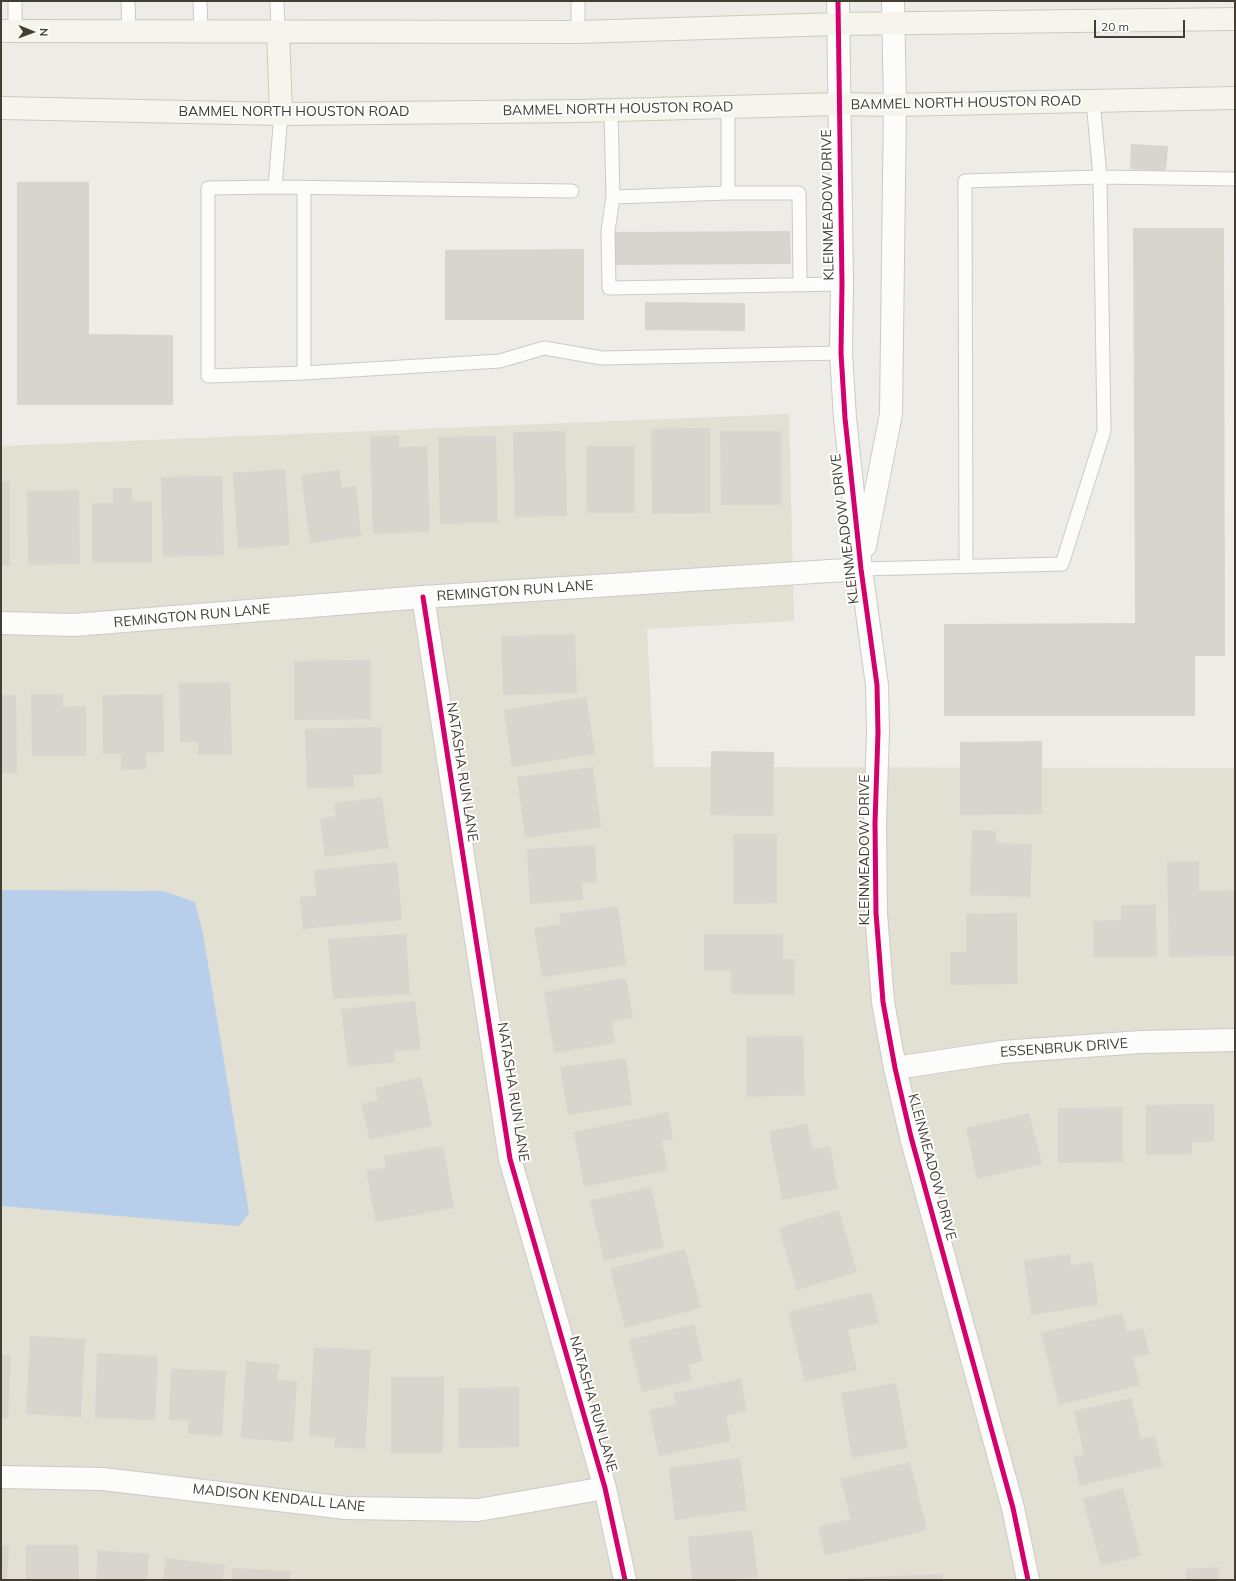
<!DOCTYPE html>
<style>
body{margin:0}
#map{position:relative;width:1236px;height:1581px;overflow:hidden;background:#eeece6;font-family:Mulish,sans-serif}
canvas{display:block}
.frame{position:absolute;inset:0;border:2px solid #423e33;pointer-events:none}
.north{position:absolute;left:12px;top:12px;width:40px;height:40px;-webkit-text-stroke:3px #fff;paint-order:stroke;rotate:91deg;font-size:11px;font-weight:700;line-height:16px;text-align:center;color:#423e33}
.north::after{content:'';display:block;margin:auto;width:14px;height:18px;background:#423e33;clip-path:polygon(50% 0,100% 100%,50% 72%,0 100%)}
.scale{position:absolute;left:1094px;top:20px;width:91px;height:18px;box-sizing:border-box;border:2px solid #423e33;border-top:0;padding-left:5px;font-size:12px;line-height:14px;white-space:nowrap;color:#423e33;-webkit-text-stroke:3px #fff;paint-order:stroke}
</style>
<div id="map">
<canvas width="1236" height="1581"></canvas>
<div class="frame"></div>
<div class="north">N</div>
<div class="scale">20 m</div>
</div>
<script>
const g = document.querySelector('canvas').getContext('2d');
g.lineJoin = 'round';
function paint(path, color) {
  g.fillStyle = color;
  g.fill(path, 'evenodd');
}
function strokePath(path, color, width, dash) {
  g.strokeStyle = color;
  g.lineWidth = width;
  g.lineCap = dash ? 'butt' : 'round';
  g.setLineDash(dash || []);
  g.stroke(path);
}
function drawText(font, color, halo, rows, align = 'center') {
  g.font = font + ' Mulish,sans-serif';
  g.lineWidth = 4;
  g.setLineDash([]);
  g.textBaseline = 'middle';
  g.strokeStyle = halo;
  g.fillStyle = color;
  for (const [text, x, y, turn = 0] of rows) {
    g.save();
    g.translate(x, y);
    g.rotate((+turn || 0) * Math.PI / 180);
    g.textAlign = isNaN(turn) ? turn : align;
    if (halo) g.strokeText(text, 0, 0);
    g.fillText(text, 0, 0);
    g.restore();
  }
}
paint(new Path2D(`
 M789,414l5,207 -147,8 7,138 581,1v812h-1234v-1134z`), '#e2dfd3');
paint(new Path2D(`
 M1,890l162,1 32,11 8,32 46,279 -10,13 -238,-20z`), '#b7cfeb');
paint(new Path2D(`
 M1131,144l37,2 -2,25 -36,-2z
 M17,182h72v152l84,1v70h-156z
 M1133,228h91l1,428h-30v60h-251v-92l191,-1z
 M790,231l1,33 -178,1v-33z
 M584,249v71h-139v-70z
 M645,302l100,1v28l-100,-1z
 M710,428v85l-58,1 -1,-85z
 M565,431l2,85 -52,1 -2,-85z
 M720,431h61v74h-60z
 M399,435v12l28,-1 3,86 -57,2 -3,-98z
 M496,436l2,86 -58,2 -2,-87z
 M586,446h48l1,67h-48z
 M285,469l5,76 -52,4 -5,-76z
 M339,470l3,18 14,-2 5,50 -51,7 -9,-68z
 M222,476l2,79 -61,2 -2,-80z
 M1,481h9v85h-9z
 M113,488h19v13h20v62h-60v-60h21z
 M79,490l1,74 -52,1 -1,-74z
 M575,634l2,59 -74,2 -2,-59z
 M371,660v59l-77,1v-59z
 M230,682l2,73h-34v-13h-18l-1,-59z
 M31,694h32v13l23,-1v50h-54z
 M163,694l1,58 -18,1 1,16 -26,1v-16h-18l-1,-59z
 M1,695h15l1,78h-16z
 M586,697l9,57 -83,13 -8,-57z
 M381,727l1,47 -28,1v12l-47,1 -2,-59z
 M1042,741v73l-82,1v-73z
 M711,751l63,1 -1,64 -63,-1z
 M593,767l8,60 -76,11 -8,-61z
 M382,797l7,51 -64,9 -5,-38 16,-3 -2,-13z
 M972,830l24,1v12l36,1 -2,53 -60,-2z
 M733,834h44v69l-43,1z
 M595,845l2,38h-15l1,17 -53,4 -3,-55z
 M1199,861v30l36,-1v66l-66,1 -2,-95z
 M397,862l5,58 -99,9 -3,-32 16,-1 -2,-26z
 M1121,905h35l1,52h-63l-1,-36 28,-1z
 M618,906l8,59 -84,12 -8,-49 27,-4 -2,-10z
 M1017,913l1,71 -68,1v-33h16v-38z
 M406,934l4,60 -77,5 -5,-60z
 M704,934h79v25h12l-1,36 -63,-1v-23h-27z
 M626,978l7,40 -21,4 3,21 -61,10 -10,-61z
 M415,1001l6,48 -27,3 1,10 -47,5 -7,-58z
 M803,1036l2,59 -58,2 -1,-60z
 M626,1058l6,47 -64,10 -8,-48z
 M421,1077l11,49 -62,14 -9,-36 17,-4 -3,-12z
 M1214,1104v38h-22v12l-46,1v-50z
 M1122,1107l1,55 -65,1v-55z
 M668,1112l5,27 -11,2 6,29 -84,17 -10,-55z
 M1029,1113l13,51 -65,15 -11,-51z
 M807,1124l6,25 17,-3 8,43 -56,11 -13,-69z
 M443,1146l11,62 -78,14 -10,-51 20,-4 -2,-11z
 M651,1187l13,60 -60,14 -14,-61z
 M839,1210l18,62 -60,18 -18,-62z
 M685,1249l16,59 -76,20 -15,-59z
 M1070,1254l1,11 22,-3 5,43 -67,10 -7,-55z
 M871,1292l8,31 -31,7 9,40 -52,12 -17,-70z
 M1122,1313l5,19 16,-4 7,26 -17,4 7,27 -81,20 -18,-72z
 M694,1324l9,37 -15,4 4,15 -50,12 -13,-52z
 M30,1336l55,3 -4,78 -55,-3z
 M314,1347l57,3 -6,99 -31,-2 1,-9 -26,-2z
 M97,1353l61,3 -3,64 -60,-2z
 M1,1355h10l-3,63h-7z
 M246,1361l33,3 -2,16 20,1 -4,61 -52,-4z
 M171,1369l55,2 -4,65 -34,-2 1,-13 -20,-1z
 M391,1377h53l-1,76h-52z
 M741,1379l6,32 -21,5 5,25 -72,15 -10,-46 27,-6 -3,-11z
 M896,1383l12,65 -56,10 -11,-65z
 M519,1387v60l-60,1 -1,-60z
 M1131,1398l10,41 14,-3 7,30 -82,20 -7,-29 11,-3 -10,-43z
 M740,1458l7,52 -72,10 -6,-52z
 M910,1462l17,68 -102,26 -7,-29 33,-8 -11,-40z
 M1123,1488l18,68 -40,10 -18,-67z
 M752,1530l6,47 -30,3h-36l-4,-43z
 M1,1545h8l-2,35h-6z
 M26,1545h52l1,35h-53z
 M98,1550l51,4 -2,26h-51z
 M166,1558l59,7 -2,15h-60z
 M1219,1567v13h-33v-11z
 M232,1568l58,3v9h-58z
 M943,1574v6h-96v-2z`), '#d7d5ce');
const service = new Path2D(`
 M15,1v30
 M128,1l1,31
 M200,1l1,30
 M277,1l1,30
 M578,1v31
 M611,110l2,87 115,-4v-86
 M275,187l6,-73
 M572,191l-297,-4 -67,1v188l96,-3 196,-12 44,-13 58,10 239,-5
 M728,193h71l1,91
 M613,197l-5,34 1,57 233,-4
 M304,373v-184
 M966,567l-1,-386 135,-4 135,2
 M861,569l201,-5 42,-133 -4,-254 -7,-76`);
const minor = new Path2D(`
 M423,597l87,562 95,329 20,92
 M1,623l73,2 349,-28 438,-28
 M895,1068l107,-16 139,-10 94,-2
 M1,1477l102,2 243,29 132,2 127,-22`);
const tertiary = new Path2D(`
 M838,1l4,283 -1,69 4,65 16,151 16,116 1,47 -3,91 1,90 7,89 12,66 16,69 102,371 15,72
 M865,546l26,-132 4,-309 -2,-104`);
const secondary = new Path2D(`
 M1,31l577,1 260,-8 397,-5
 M278,31l3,83
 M1,108l280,6 299,-3 258,-7 57,1 340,-7`);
strokePath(service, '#cccac4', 15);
strokePath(minor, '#cccac4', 24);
strokePath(tertiary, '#cccac4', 24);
strokePath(secondary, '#cccabd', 24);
strokePath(service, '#fcfcfb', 13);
strokePath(minor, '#fcfcfb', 22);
strokePath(tertiary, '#fcfcfb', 22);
strokePath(secondary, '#f5f4ed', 22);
strokePath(new Path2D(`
 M838,1l4,283 -1,69 4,65 16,151 16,116 1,47 -3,91 1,90 7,89 12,66 16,69 102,371 15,72
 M423,597l87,562 95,329 20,92`), '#d6006c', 5);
drawText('14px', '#423e33', '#fff', [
 ["BAMMEL NORTH HOUSTON ROAD",966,103,-1],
 ["BAMMEL NORTH HOUSTON ROAD",618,109,-1],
 ["BAMMEL NORTH HOUSTON ROAD",294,112],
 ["KLEINMEADOW DRIVE",828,205,-91],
 ["KLEINMEADOW DRIVE",845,529,-97],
 ["REMINGTON RUN LANE",515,591,-4],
 ["REMINGTON RUN LANE",192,616,-5],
 ["NATASHA RUN LANE",462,772,81],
 ["KLEINMEADOW DRIVE",865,850,-90],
 ["ESSENBRUK DRIVE",1064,1048,-4],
 ["NATASHA RUN LANE",513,1092,81],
 ["KLEINMEADOW DRIVE",932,1167,75],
 ["NATASHA RUN LANE",593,1404,74],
 ["MADISON KENDALL LANE",279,1498,6]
]);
</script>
